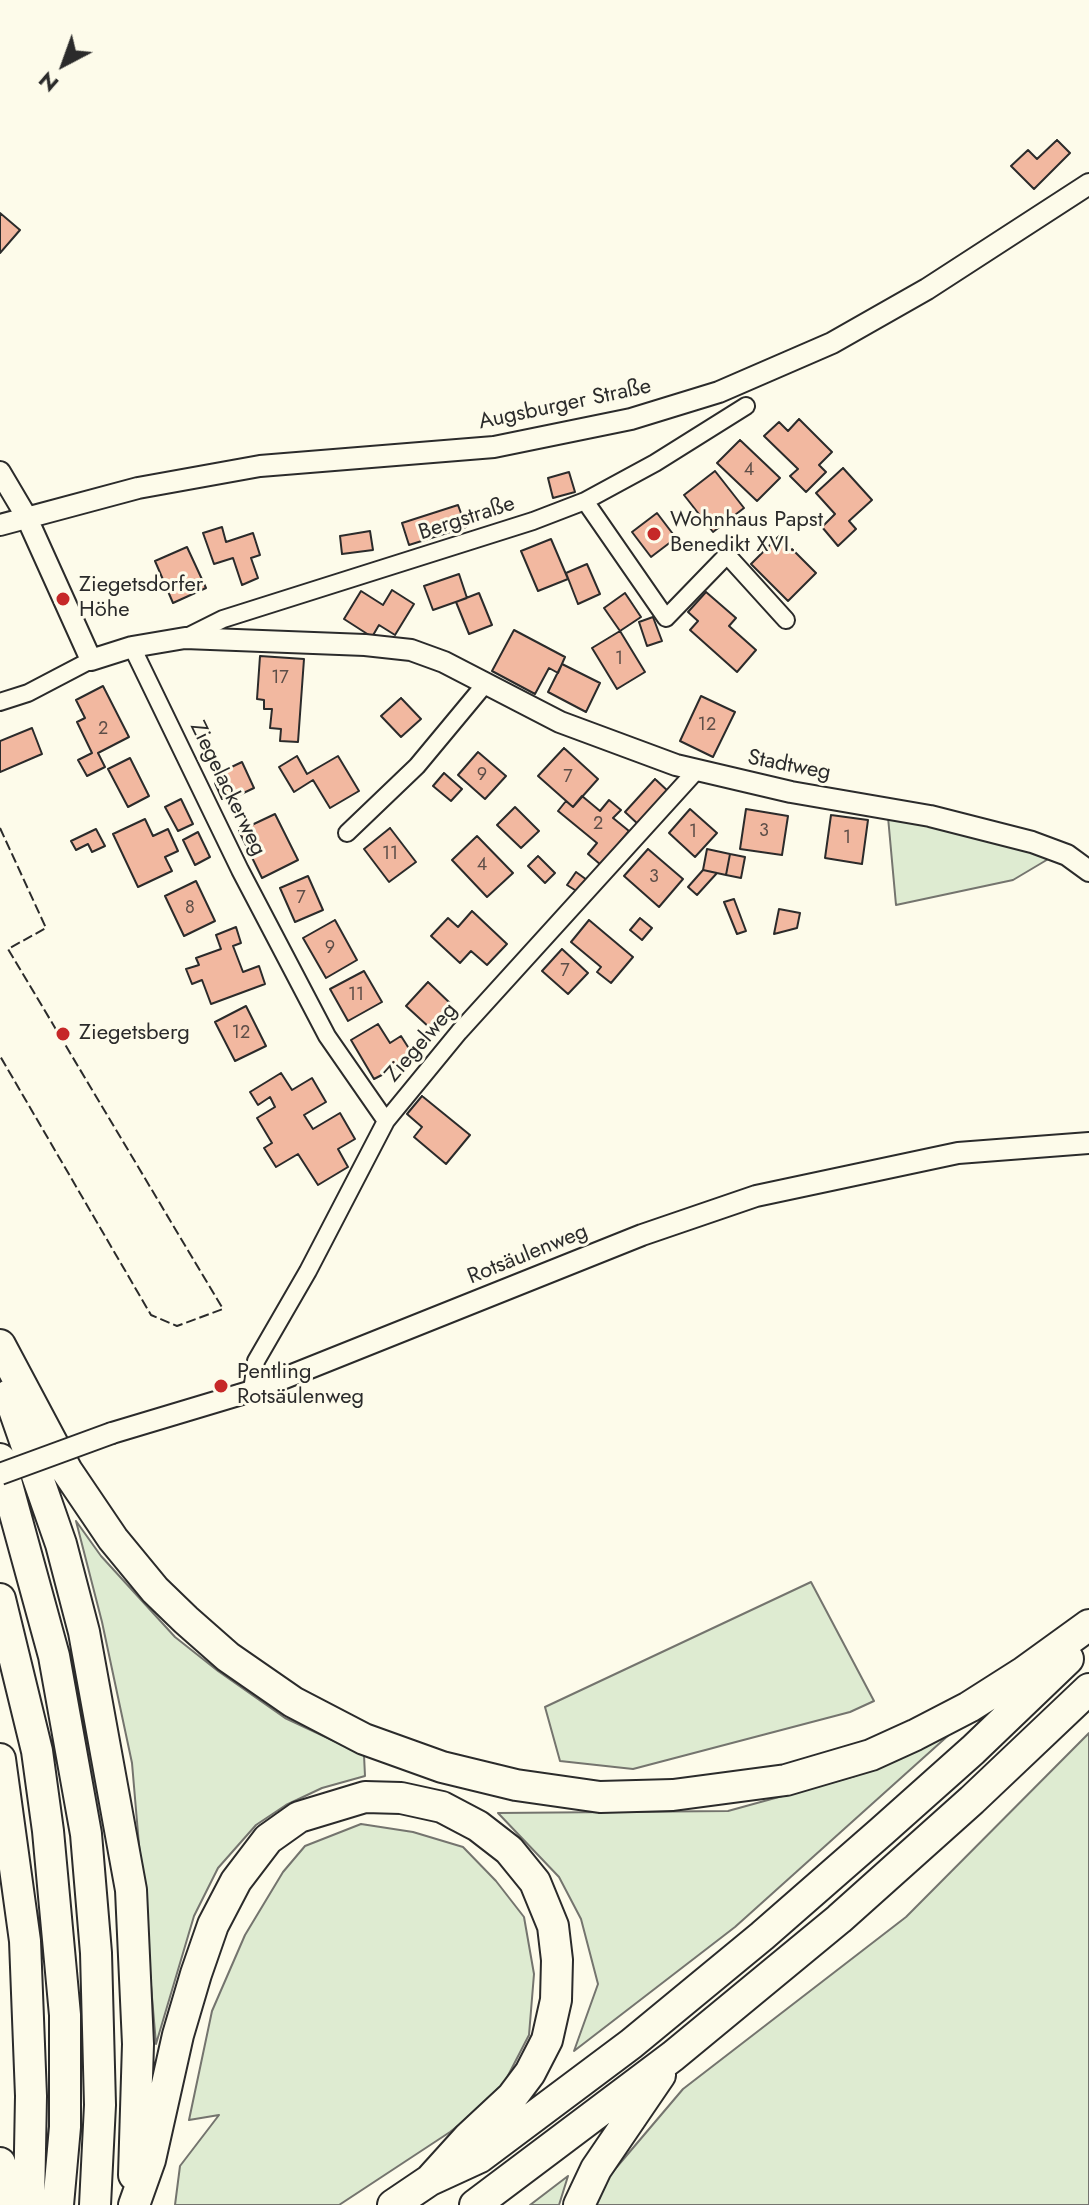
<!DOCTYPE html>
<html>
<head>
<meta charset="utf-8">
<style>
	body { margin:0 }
	#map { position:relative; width:1089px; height:2205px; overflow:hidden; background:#fdfbea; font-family:Jost,sans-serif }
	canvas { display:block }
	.north { position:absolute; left:24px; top:24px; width:80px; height:80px; -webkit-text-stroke:6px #fdfbea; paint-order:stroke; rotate:221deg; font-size:22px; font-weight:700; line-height:32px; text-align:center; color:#2b2b2b }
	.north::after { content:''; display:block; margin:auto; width:28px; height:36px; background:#2b2b2b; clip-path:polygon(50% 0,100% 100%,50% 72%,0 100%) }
</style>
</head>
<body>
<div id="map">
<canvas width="1089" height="2205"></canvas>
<div class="north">N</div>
</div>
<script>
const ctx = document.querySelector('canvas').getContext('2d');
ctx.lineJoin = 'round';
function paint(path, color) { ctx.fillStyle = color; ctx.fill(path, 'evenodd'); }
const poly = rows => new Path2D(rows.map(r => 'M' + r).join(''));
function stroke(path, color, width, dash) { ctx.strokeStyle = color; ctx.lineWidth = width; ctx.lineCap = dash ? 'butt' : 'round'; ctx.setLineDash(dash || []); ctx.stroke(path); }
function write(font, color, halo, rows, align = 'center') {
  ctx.font = font + ' Jost,sans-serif'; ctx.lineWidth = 6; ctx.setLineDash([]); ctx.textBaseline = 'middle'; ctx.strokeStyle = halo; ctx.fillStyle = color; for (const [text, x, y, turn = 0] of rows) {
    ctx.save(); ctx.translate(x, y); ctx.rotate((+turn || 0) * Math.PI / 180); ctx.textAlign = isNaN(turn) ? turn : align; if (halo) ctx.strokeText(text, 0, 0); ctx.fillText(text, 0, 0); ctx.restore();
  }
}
const green = poly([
	[888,817,1016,846,1050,858,1013,880,896,905,888,817],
	[76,1521,101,1556,175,1637,218,1671,285,1718,364,1755,365,1776,322,1788,286,1805,256,1825,218,1868,194,1916,156,2044,132,1763,102,1622,76,1521],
	[811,1582,874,1701,850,1712,633,1769,560,1761,545,1707,811,1582],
	[951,1733,735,1927,574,2051,598,1984,581,1919,559,1877,498,1813,728,1811,855,1776,951,1733],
	[1089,1733,1089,2205,594,2205,599,2188,683,2089,906,1917,1089,1733],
	[361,1824,413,1832,463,1847,496,1881,524,1917,534,1974,529,2035,499,2093,450,2132,339,2205,175,2205,180,2166,219,2115,189,2120,212,2011,245,1935,283,1872,305,1846,361,1824],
	[568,2176,559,2205,530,2205,568,2176]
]);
const building = poly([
	[1057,140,1070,153,1034,189,1011,166,1028,150,1037,159,1057,140],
	[0,213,20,230,0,253,0,213],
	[799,419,832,452,819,465,826,472,806,492,790,476,798,469,764,436,779,422,788,431,799,419],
	[740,440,780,478,757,501,717,463,740,440],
	[843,468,872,500,849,521,856,529,838,546,822,527,835,514,816,493,843,468],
	[715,471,744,508,713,532,684,495,715,471],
	[569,472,575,492,553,498,548,478,569,472],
	[458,505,466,527,409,545,402,523,458,505],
	[657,513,676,538,651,557,632,532,657,513],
	[222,527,226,542,253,533,260,555,251,558,258,578,242,585,233,558,214,564,203,533,222,527],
	[370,531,373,550,342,554,340,536,370,531],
	[779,536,816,573,788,601,751,564,779,536],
	[551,539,568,579,538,591,521,551,551,539],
	[187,547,206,588,173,603,155,561,187,547],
	[587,564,600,594,578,604,566,573,587,564],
	[459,574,467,598,433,610,424,586,459,574],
	[392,590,414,604,395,635,379,625,372,637,344,619,361,591,383,605,392,590],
	[706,592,736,618,729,626,756,650,737,672,690,630,698,621,688,612,706,592],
	[479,593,492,625,469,634,456,602,479,593],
	[625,593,641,617,620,631,604,608,625,593],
	[653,617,662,641,647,646,639,622,653,617],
	[514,630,565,657,558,673,549,668,535,694,492,671,514,630],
	[620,631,645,672,617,689,592,648,620,631],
	[260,656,304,659,298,742,280,741,281,729,270,728,272,709,264,709,264,700,257,699,260,656],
	[562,664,600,683,586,712,548,692,562,664],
	[103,686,129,737,98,753,105,767,87,776,78,760,92,753,77,722,85,718,76,700,103,686],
	[701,696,735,712,713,757,680,741,701,696],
	[401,698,421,719,401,737,381,716,401,698],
	[32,728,42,754,0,772,0,741,32,728],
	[564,748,598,779,573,807,538,776,564,748],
	[478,752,506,776,485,799,458,775,478,752],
	[297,756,307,774,338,756,359,791,330,808,313,780,294,792,279,767,297,756],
	[130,758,149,796,128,807,108,769,130,758],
	[242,762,254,788,235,797,233,794,222,799,215,783,226,778,223,771,242,762],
	[444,773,462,789,451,801,433,786,444,773],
	[655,779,669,792,639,825,625,812,655,779],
	[582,796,600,811,609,800,621,810,613,818,629,831,601,865,588,854,597,843,558,811,566,801,573,807,582,796],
	[181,799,193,824,178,831,165,807,181,799],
	[515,807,539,831,521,848,497,825,515,807],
	[690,809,717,833,695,857,669,833,690,809],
	[746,809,788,816,782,855,740,849,746,809],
	[275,814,298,860,262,878,239,831,275,814],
	[831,815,868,820,862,864,825,858,831,815],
	[145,819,153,836,168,829,178,851,165,857,172,871,138,887,113,834,145,819],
	[390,828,416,862,389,882,364,849,390,828],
	[96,829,105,846,92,852,88,844,76,850,71,841,96,829],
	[198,832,210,857,195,865,183,840,198,832],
	[477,836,513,873,487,897,452,860,477,836],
	[648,849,683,879,659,907,624,876,648,849],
	[707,849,730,854,726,875,703,870,707,849],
	[730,854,745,857,741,878,726,875,730,854],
	[538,856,555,873,545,883,528,866,538,856],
	[703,870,717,873,697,895,688,887,703,870],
	[576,872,587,880,578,892,567,885,576,872],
	[308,876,323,910,295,922,280,888,308,876],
	[196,881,215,921,184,936,165,896,196,881],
	[734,899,746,931,737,934,724,902,734,899],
	[779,909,800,913,797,928,774,934,779,909],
	[472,911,507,944,487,965,471,951,460,963,431,936,448,918,458,927,472,911],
	[640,918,652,928,642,940,630,930,640,918],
	[335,920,357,960,326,978,303,938,335,920],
	[589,920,633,957,611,983,597,972,601,967,571,942,589,920],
	[236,927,241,943,233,946,243,972,259,966,265,984,211,1004,202,980,192,984,186,969,199,965,196,958,221,949,216,935,236,927],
	[562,949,588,973,568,994,542,971,562,949],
	[364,971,382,1002,348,1021,330,989,364,971],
	[428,982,452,1005,430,1028,406,1006,428,982],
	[246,1006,266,1046,235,1061,215,1022,246,1006],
	[378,1024,390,1043,401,1036,415,1058,374,1079,351,1040,378,1024],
	[281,1073,292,1090,312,1078,326,1102,304,1115,313,1129,340,1113,355,1139,338,1149,348,1167,318,1185,298,1154,276,1167,264,1148,272,1143,257,1118,275,1107,270,1097,258,1105,250,1092,281,1073],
	[422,1096,470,1135,446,1164,414,1137,422,1127,407,1114,422,1096]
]);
const minor = poly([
	[585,501,666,618,727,555,786,620],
	[185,638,223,619,533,521,585,501,655,463,746,406],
	[132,647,240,870,327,1036,386,1121],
	[0,702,28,693,91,660],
	[347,833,417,766,486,683],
	[252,1391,256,1361,308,1271,386,1121,459,1032,696,771]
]);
const tertiary = poly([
	[0,472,26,516,91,660,132,647,185,638,365,645,411,650,444,662,560,722,676,765,791,792,930,816,1032,842,1067,855,1089,871],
	[0,525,138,488,260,466,494,447,631,419,719,392,832,343,927,289,1089,184],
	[112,1433,252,1391,642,1235,756,1196,958,1153,1089,1143]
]);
const motorway = poly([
	[0,1345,67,1471,113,1539,155,1590,186,1620,228,1657,293,1702,364,1739,442,1767,516,1785,600,1797,673,1795,786,1780,871,1755,915,1735,969,1707,1024,1672,1089,1625],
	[9,1395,61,1544,84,1632,131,1890,138,2044,134,2175],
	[0,1459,54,1656,86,1834,96,1953,100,2105,95,2205],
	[0,1599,37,1751,48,1831,65,2015,65,2127,58,2205],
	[0,1759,25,1941,31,2096,29,2205],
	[0,2163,9,2205],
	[134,2205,150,2160,178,2035,196,1974,213,1925,236,1881,268,1839,299,1817,365,1797,401,1798,442,1807,478,1826,509,1850,535,1882,553,1926,557,1960,556,2000,547,2040,530,2073,512,2097,468,2138,430,2180],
	[393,2205,430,2180,480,2157,631,2044,762,1936,881,1832,973,1750,1068,1659],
	[475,2205,673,2056,839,1919,972,1800,1089,1689],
	[579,2205,596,2169,660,2075]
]);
const tertiaryBridge = poly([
	[0,1474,112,1433]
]);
const fence = poly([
	[0,828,46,928,8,949,223,1309,177,1326,151,1315,0,1056]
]);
const markers = [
	[654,534,8,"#c62828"],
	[63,599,8,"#c62828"],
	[63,1034,8,"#c62828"],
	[221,1386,8,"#c62828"]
];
const numberNames = [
	["4",749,471],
	["1",619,660],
	["17",280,679],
	["12",707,726],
	["2",103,730],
	["9",482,776],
	["7",568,778],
	["2",598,825],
	["3",764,832],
	["1",693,833],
	["1",847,839],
	["11",390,855],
	["4",482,866],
	["3",654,878],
	["7",301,899],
	["8",190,909],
	["9",330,949],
	["7",565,972],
	["11",356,996],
	["12",241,1034]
];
const streetNames = [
	["Augsburger Straße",565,405,-12],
	["Bergstraße",467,519,-18],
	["Stadtweg",789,766,11],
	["Ziegelackerweg",227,789,64],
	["Ziegelweg",422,1043,-49],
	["Rotsäulenweg",528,1255,-22]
];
const poiNames = [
	["Wohnhaus Papst",670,521],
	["Benedikt XVI.",670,546],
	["Ziegetsdorfer",79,586],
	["Höhe",79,611],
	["Ziegetsberg",79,1034],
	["Pentling",237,1373],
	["Rotsäulenweg",237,1398]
];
paint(green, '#deebd1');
stroke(green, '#74746e', 2);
paint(building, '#f2b8a0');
stroke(building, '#2b2b2b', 2);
stroke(minor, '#2b2b2b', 20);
stroke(tertiary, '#2b2b2b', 24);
stroke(motorway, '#2b2b2b', 34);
stroke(minor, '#fdfbea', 16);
stroke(tertiary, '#fdfbea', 20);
stroke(motorway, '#fdfbea', 30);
stroke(tertiaryBridge, '#2b2b2b', 24, []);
stroke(tertiaryBridge, '#fdfbea', 20);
stroke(fence, '#2b2b2b', 2, [10, 4]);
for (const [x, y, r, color] of markers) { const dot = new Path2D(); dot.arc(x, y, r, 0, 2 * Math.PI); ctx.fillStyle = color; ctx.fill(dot); stroke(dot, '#fdfbea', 3); }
write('18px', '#5d4e48', null, numberNames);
write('22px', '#2b2b2b', '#fdfbea', streetNames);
write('22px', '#2b2b2b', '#fdfbea', poiNames, 'left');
</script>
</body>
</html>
